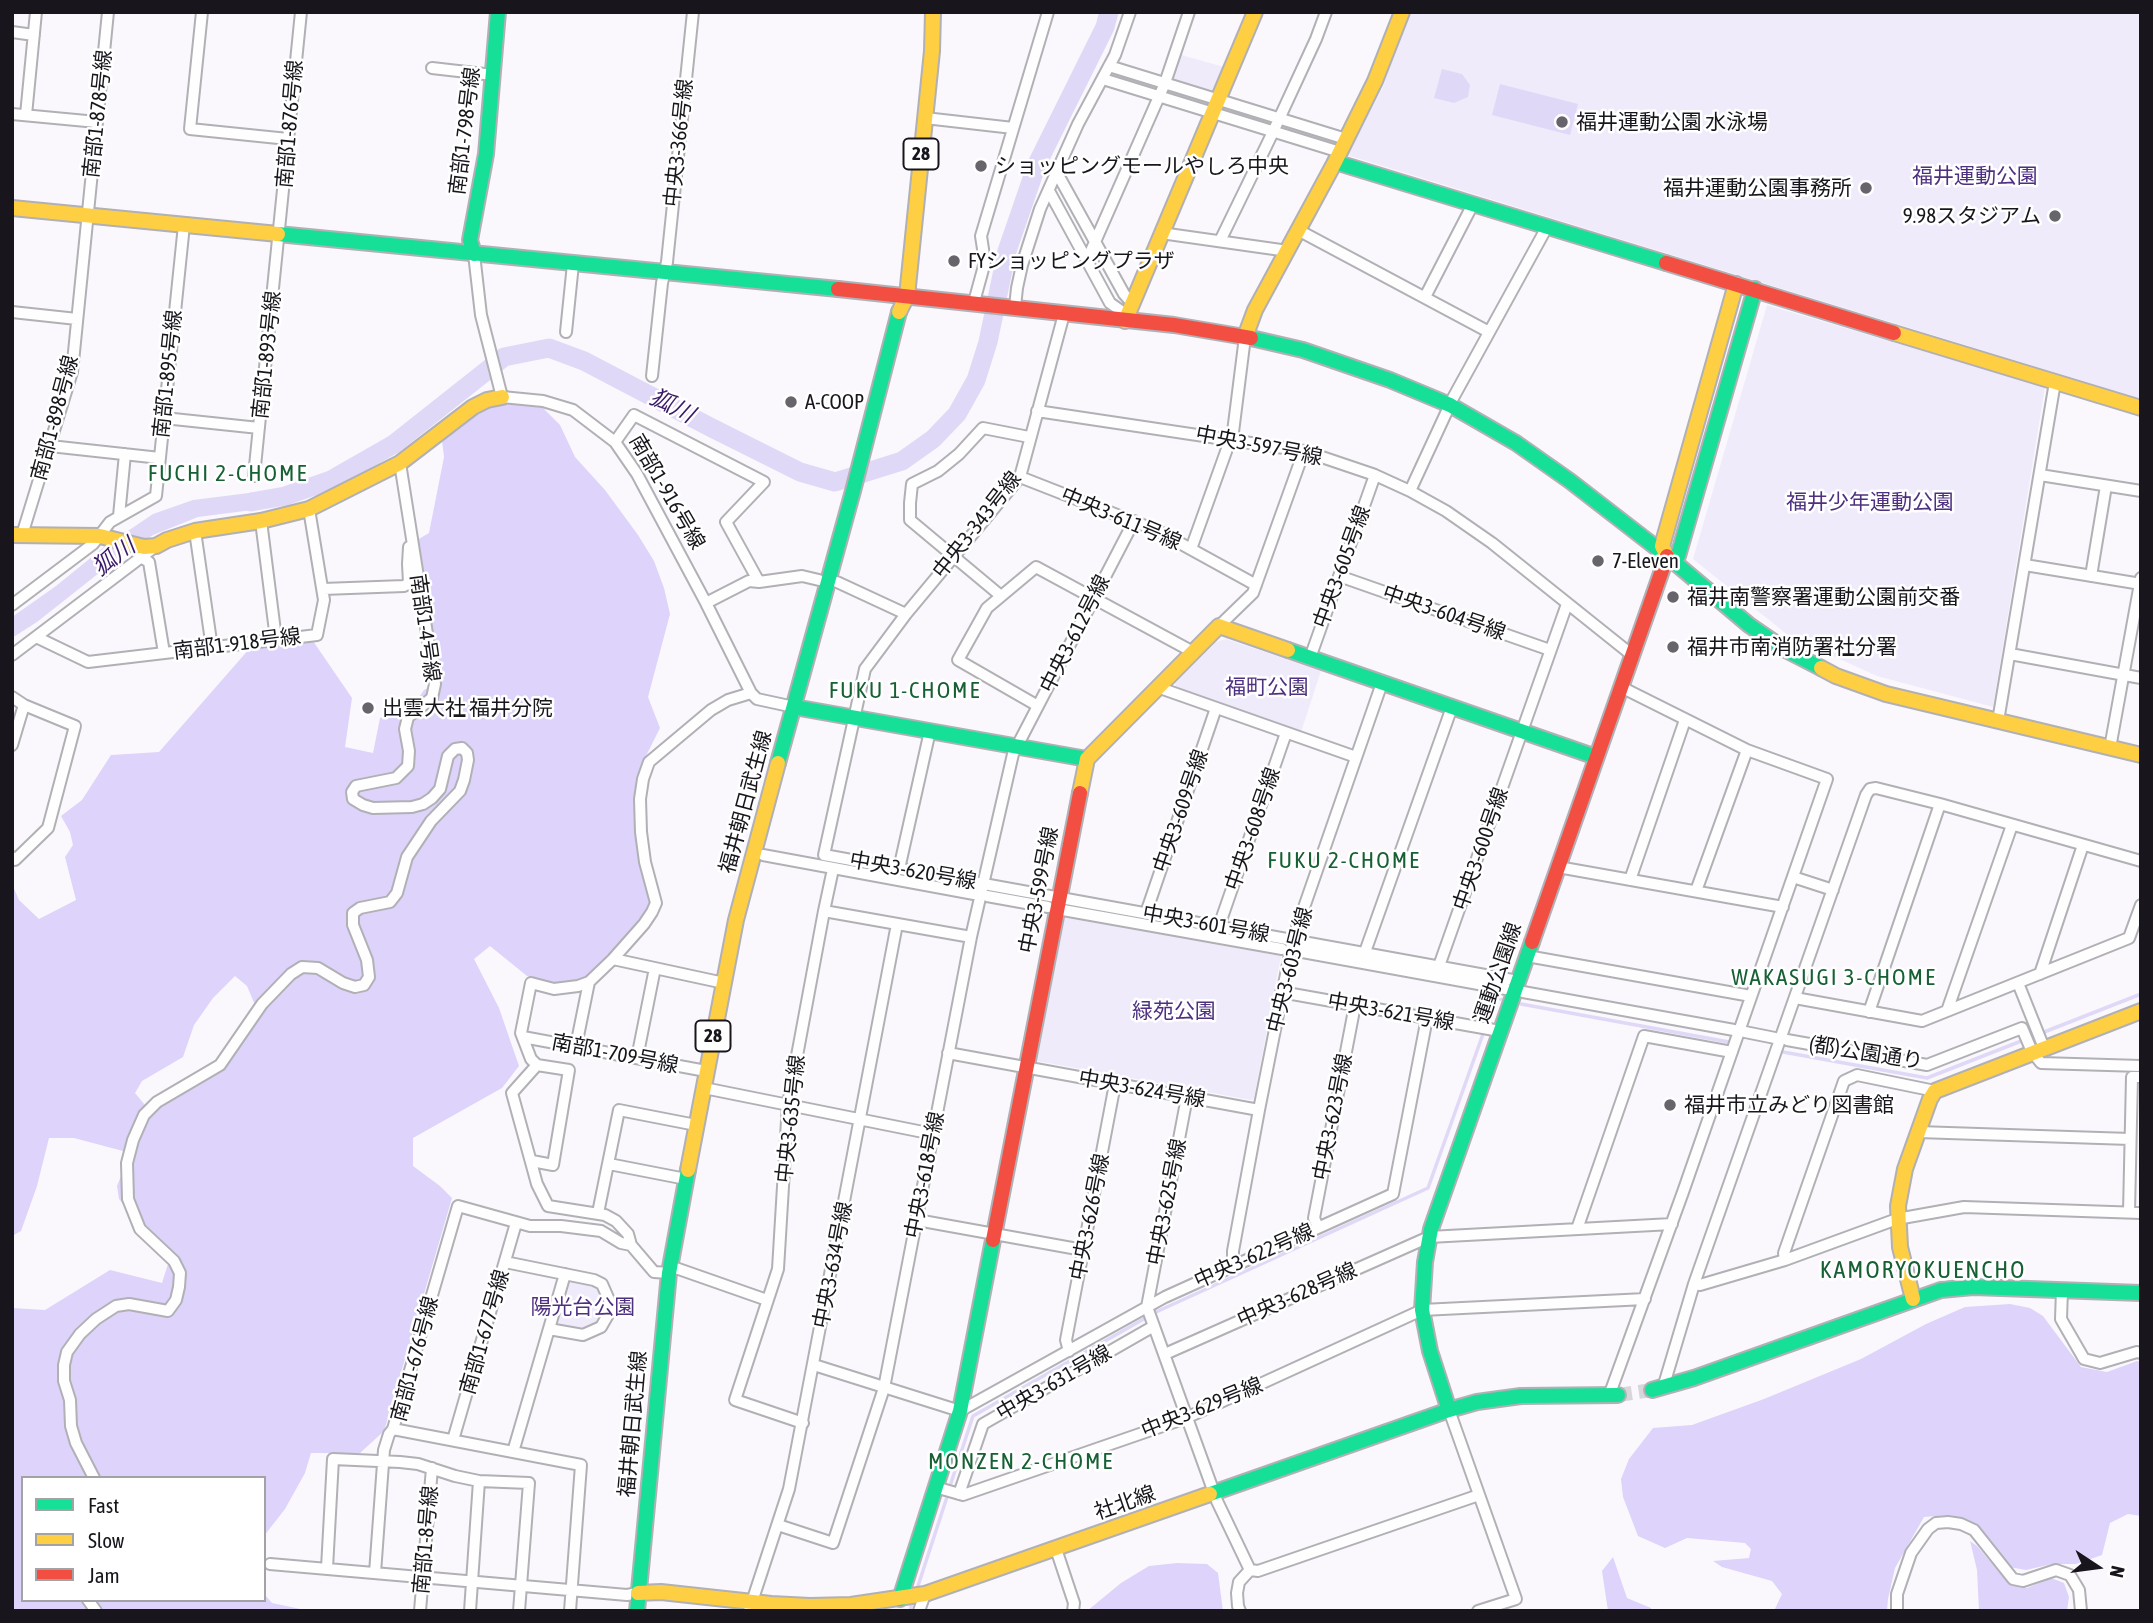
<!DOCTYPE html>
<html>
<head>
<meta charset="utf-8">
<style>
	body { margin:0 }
	#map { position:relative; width:2153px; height:1623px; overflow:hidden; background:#faf8fd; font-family:"Asap Condensed",sans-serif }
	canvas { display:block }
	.frame { position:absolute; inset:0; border:14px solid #18161c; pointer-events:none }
	.legend { position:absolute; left:21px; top:1476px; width:245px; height:126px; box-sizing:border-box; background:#fff; border:2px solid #a3a2a4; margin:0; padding:9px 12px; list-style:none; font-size:21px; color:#18161c }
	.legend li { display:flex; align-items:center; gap:14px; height:35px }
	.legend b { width:35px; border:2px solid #a3a2a4 }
	.north { position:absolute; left:2062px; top:1532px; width:70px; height:70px; -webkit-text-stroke:5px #fff; paint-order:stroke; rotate:103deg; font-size:19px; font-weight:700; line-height:28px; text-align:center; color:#18161c }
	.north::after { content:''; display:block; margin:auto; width:24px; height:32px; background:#18161c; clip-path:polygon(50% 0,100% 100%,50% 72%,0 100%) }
</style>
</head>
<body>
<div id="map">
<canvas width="2153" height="1623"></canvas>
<div class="frame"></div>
<ul class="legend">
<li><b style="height:9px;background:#16e098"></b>Fast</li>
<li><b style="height:9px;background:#ffcf43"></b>Slow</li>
<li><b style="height:9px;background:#f24e42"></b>Jam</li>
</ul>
<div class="north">N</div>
</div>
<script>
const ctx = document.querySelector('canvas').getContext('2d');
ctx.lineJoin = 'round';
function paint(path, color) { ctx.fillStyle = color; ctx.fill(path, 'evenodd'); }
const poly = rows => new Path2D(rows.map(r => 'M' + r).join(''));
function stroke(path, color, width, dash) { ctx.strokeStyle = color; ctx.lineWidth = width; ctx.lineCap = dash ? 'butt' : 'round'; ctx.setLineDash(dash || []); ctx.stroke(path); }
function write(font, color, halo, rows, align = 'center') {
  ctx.font = font + ' "Asap Condensed","Noto Sans JP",sans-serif'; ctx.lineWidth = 5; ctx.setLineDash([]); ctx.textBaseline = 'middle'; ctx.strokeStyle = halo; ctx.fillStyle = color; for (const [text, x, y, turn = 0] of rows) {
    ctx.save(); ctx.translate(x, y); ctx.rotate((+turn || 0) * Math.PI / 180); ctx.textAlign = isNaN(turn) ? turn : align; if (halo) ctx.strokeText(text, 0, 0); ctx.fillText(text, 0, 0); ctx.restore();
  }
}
const green = poly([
	[1409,12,2141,12,2141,399,1347,155,1383,87],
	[1178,54,1224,67,1215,89,1209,92,1174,82,1171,75],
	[1767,305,2045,387,1993,707,1877,676,1789,636,1693,559],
	[1226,639,1321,671,1301,732,1176,689,1175,683,1216,642],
	[1065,916,1281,956,1254,1098,1251,1100,1037,1061],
	[572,1279,593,1284,599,1288,602,1293,605,1306,604,1312,597,1324,582,1331,559,1326,556,1322,568,1281]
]);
const forest = poly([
	[510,403,541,406,560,425,575,457,605,490,638,535,654,561,664,588,670,614,648,697,660,728,643,762,636,802,636,832,641,869,649,890,651,901,648,911,611,954,589,975,577,982,556,984,527,976,490,946,474,959,499,1008,519,1066,502,1088,413,1138,413,1166,440,1186,452,1198,384,1431,360,1453,311,1453,305,1473,285,1509,264,1536,264,1478,23,1478,23,1600,264,1600,264,1594,272,1603,310,1611,12,1611,12,1308,45,1310,110,1270,162,1283,168,1264,134,1231,125,1206,119,1199,117,1186,121,1176,123,1151,74,1138,49,1138,37,1186,21,1231,12,1236,12,884,19,900,39,919,76,900,65,857,73,845,70,832,61,816,82,800,111,755,159,752,250,648,313,641,352,698,345,747,373,753,380,718,396,713,415,703,424,690,441,681,417,540,429,533,444,457,442,440,470,416,498,404],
	[235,976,247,986,255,1005,226,1050,218,1060,145,1105,135,1093,142,1081,183,1057,194,1025,213,998],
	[2010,1304,2030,1308,2043,1316,2081,1367,2107,1372,2137,1361,2141,1362,2141,1516,2128,1514,2110,1523,2102,1555,2076,1564,2052,1564,2026,1570,2009,1567,1986,1535,1972,1522,1950,1515,1924,1517,1895,1568,1888,1599,1887,1611,1774,1611,1782,1594,1772,1581,1722,1567,1713,1561,1749,1558,1751,1549,1745,1543,1687,1538,1665,1548,1638,1536,1623,1497,1621,1479,1629,1459,1653,1428,1692,1425,1764,1399,1861,1359,1926,1324,1965,1307],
	[1970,1541,1977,1546,2010,1585,2027,1588,2051,1578,2064,1583,2069,1597,2067,1611,1979,1611,1977,1570],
	[1613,1557,1627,1598,1651,1608,1652,1611,1608,1611,1602,1571],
	[1177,1563,1207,1564,1218,1573,1223,1611,1087,1611,1121,1583,1149,1566]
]);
const water = poly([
	[1442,69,1462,74,1470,85,1468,97,1454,103,1434,98],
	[1500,84,1578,104,1570,135,1492,115],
	[273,490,276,507,198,517,153,535,118,558,37,622,12,638,12,617,56,586,104,547,153,514,193,500]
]);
const stream = poly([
	[1521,1004,1729,1042],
	[1486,1023,1495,998,1501,999],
	[1783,1052,1927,1078,2141,994],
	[951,1483,973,1416,1156,1312,1428,1188,1483,1034],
	[916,1592,947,1497],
	[910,1611,913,1599]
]);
const river = poly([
	[251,502,285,496,331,480,394,444,504,357,549,348,584,361,710,427,800,472,835,482,902,461,933,439,957,414,976,380,988,342,1007,251,1037,164,1105,27,1109,12]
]);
const secondaryTunnel = poly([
	[1618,1395,1652,1390]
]);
const street = poly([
	[202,12,190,129,288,139],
	[12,32,34,35],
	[1109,66,1346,139],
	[432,68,493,75],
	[1103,79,1340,152],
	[12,114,97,122],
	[26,115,36,12],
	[925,118,1013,128],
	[1057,173,1124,294,1132,303],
	[1049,191,1110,303,1127,315],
	[1298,230,1489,332],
	[1161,233,1288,251],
	[1220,241,1273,132,1316,39,1326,12],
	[474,254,481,315,502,397,543,401,573,410,615,442,637,474,706,603,751,693,757,699,794,707],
	[1087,260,1165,83,1189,12],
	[1425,297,1473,204],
	[974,302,985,262,981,236,1048,12],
	[1015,307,1017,288,1022,265,1040,209,1078,124,1115,55,1130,12],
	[12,312,77,319],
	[1064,314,1020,477,906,614,865,669,824,855,1518,981],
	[566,332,573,264],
	[652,376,662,283,667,262,693,12],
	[1037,411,1304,451,1375,475,1410,491,1446,511,1492,543,1632,655],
	[164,418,259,428],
	[615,442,634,415,764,482,726,522,759,582,749,581,706,603],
	[50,446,160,458],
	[2040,475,2141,491],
	[254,476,301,12],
	[1020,477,1158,531,1256,585],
	[1410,491,1453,398,1547,227],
	[119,516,125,454],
	[261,521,276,639],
	[195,531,212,648],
	[22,535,72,372,108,12],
	[1191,549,1228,446,1232,440,1245,337],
	[142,558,149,562,164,653],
	[2025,565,2141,584],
	[1339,576,1550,650],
	[2091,576,2106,486],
	[759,582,802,576,819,580],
	[837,582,906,614],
	[323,589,404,586,409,583,408,564,409,547],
	[1001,596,910,520,910,503,912,484,938,471,959,454,983,428,1029,437],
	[12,605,93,544,110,522,156,496,184,225],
	[1219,626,1253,593,1304,451],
	[36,637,88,662,317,635,324,600,309,509],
	[2010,654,2141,678],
	[12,655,156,546],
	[1310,658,1375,475],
	[1157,687,1356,757],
	[12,697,24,705,75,726,48,828,15,860,12,857],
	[1038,706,958,660,987,608,1036,567,1193,652],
	[1998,721,2055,382],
	[12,745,24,705],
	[2110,748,2141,578],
	[763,855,974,894],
	[1558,867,1783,907],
	[899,869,930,731],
	[1793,877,1833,890],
	[1630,880,1685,720],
	[1696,891,1747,750],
	[987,896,1048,907],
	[1063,910,1282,949],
	[824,911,833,869],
	[1146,913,1216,708],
	[1219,926,1286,733],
	[1297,951,1506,989],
	[1365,952,1452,707],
	[1527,956,1751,996],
	[613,959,724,983],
	[1439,966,1567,604],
	[2040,974,2083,845],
	[2018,983,2044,1048],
	[1281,992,1500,1031],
	[1523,992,1734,1030],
	[1795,998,1922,1021,2129,938,2141,905],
	[1947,1011,2012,825],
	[1869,1012,1940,804],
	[1745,1032,1775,1038],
	[523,1037,706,1071],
	[1787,1040,1927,1065,2022,1028,2030,1047],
	[576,1046,589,982],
	[948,1053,1259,1110],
	[637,1058,655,968],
	[2037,1058,2041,1063,2141,1066],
	[537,1065,531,1059,521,1033,531,983,554,989,578,986,589,982,613,959,644,924,652,912,656,903,645,862,641,832,640,799,643,779,649,762,711,710,728,700,751,693],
	[537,1065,512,1093,537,1184,548,1206,605,1215,616,1221,628,1234,631,1245],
	[704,1088,933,1134],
	[1187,1097,1147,1307,1217,1501,1250,1570,1258,1571,1479,1495],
	[1918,1132,2130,1139],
	[532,1161,553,1165,569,1070,537,1065],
	[609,1164,686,1179],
	[2129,1212,2132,1077,2141,1077],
	[598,1213,619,1110,696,1125],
	[917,1220,1083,1250],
	[1318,1227,1314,1218,1355,1005],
	[1577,1229,1644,1036,1732,1052],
	[1785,1260,1784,1253,1844,1081,1857,1075,1935,1091],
	[505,1262,594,1280,602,1284,609,1300,610,1306,609,1313,601,1327,583,1335,549,1329],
	[1233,1265,1233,1251,1259,1110,1293,939,1382,683],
	[670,1266,767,1300],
	[1694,1284,1700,1285,1785,1260,1897,1219,1964,1207,2141,1213],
	[2062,1290,2061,1319,2084,1359,2100,1363,2137,1352,2141,1353],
	[610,1306,625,1308],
	[1069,1351,1066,1340,1115,1084],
	[1165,1354,1429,1237,1672,1224],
	[814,1365,960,1411,1165,1297,1393,1194,1427,1018],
	[1663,1388,1694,1284,1866,795,1870,789,1876,788,1940,804,2141,861],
	[1609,1396,1683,1192,1827,779,1747,750,1621,687],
	[1449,1410,1516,1599,1478,1611],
	[803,1423,735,1400,778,1269,788,1104,824,911,971,937],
	[453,1440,516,1223],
	[513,1452,565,1274],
	[94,1478,76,1443,71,1426,70,1400,64,1381,64,1365,67,1352,80,1334,96,1319,116,1306,129,1304,168,1311,176,1300,179,1287,180,1273,174,1261,140,1229,128,1199,127,1163,133,1140,144,1115,157,1102,220,1065,262,1004,291,974,302,967,318,968,343,983,355,987,364,985,369,977,367,960,353,925,353,913,360,908,390,902,397,893,407,857,431,821,460,791,464,780,468,760,467,753,462,748,455,749,448,756,440,789,432,798,423,804,412,807,373,808,363,805,353,799,352,792,356,786,396,778,408,766,409,751,405,729,408,717,432,698,435,684,400,463],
	[935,1487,963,1495,1186,1418,1422,1310,1645,1299],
	[959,1494,983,1424,1154,1326],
	[778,1525,833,1543,884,1388,971,937,1013,754,1134,521],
	[1056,1549,1074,1603,1073,1611],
	[270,1564,627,1595,638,1593],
	[327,1568,333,1459,400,1462,418,1464,455,1476,479,1481,529,1483,519,1611],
	[375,1573,384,1450,389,1434,393,1429],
	[88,1600,96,1611],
	[420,1611,432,1468],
	[470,1611,479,1481],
	[570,1611,581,1465,393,1429,458,1206,530,1226,561,1226,601,1231,621,1243,631,1245,654,1272,669,1273],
	[749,1611,789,1489,897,924],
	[919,1611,925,1594],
	[1240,1611,1238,1606,1237,1593,1239,1582,1250,1570],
	[1897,1611,1897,1594,1911,1553,1928,1529,1936,1523,1948,1522,1961,1524,1974,1530,2013,1579,2023,1581,2056,1570,2070,1575,2079,1590,2081,1611]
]);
const fast = poly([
	[1335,162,1666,263],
	[278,234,838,289],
	[474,254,470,240,486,154,498,12],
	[1251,338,1303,350,1390,380,1450,405,1516,443,1570,481,1667,556,1749,625,1784,649,1821,668],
	[1667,556,1678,556,1755,289],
	[1288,650,1596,757],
	[794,707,1087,759],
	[778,763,853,491,899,312],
	[1652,1390,1694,1378,1941,1290,1973,1287,2141,1293],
	[1449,1410,1430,1351,1422,1310,1425,1262,1431,1229,1532,942],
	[1210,1494,1449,1410,1477,1402,1521,1396,1618,1395],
	[900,1599,960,1411,993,1240],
	[637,1611,669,1273,688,1170]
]);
const slow = poly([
	[12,208,278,234],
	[899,312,907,296,932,51,933,12],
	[1125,321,1255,12],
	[1894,333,2141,408],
	[1245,337,1255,310,1335,162,1375,81,1402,12],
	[12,535,100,536,144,547,156,546,167,540,195,531,261,521,309,509,400,463,473,407,487,400,502,397],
	[1667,556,1662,546,1736,284],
	[1821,668,1836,676,1886,694,2141,755],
	[1080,793,1087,759,1219,626,1288,650],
	[688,1170,736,920,778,763],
	[1913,1299,1900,1247,1898,1206,1905,1169,1930,1099,1935,1091,2141,1011],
	[638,1593,661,1592,771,1604,810,1606,851,1605,925,1594,1210,1494]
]);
const jam = poly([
	[1666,263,1894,333],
	[838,289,1174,325,1251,338],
	[1532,942,1667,556],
	[993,1240,1080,793]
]);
const markers = [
	[1562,122,7,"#67656b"],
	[981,166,7,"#67656b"],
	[1866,188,7,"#67656b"],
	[2055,216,7,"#67656b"],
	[954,261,7,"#67656b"],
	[791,402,7,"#67656b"],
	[1598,561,7,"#67656b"],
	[1673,597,7,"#67656b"],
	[1673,647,7,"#67656b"],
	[368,708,7,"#67656b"],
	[1670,1105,7,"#67656b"]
];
const shields = [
	[921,154,35],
	[713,1036,35]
];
const shieldNames = [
	["28",921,154],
	["28",713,1036]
];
const streetNames = [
	["南部1-878号線",98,114,-84],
	["南部1-876号線",290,124,-85],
	["南部1-798号線",465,131,-83],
	["中央3-366号線",679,143,-84],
	["南部1-893号線",267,355,-84],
	["南部1-895号線",168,374,-84],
	["南部1-898号線",55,418,-75],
	["中央3-597号線",1259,446,11],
	["南部1-916号線",667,492,60],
	["中央3-611号線",1121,519,23],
	["中央3-343号線",977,525,-52],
	["中央3-605号線",1342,567,-70],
	["中央3-604号線",1444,613,19],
	["南部1-4号線",425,628,82],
	["中央3-612号線",1075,634,-63],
	["南部1-918号線",237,644,-7],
	["福井朝日武生線",746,802,-75],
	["中央3-609号線",1181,811,-71],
	["中央3-608号線",1253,829,-71],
	["中央3-600号線",1481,849,-71],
	["中央3-620号線",913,871,10],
	["中央3-599号線",1039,890,-79],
	["中央3-601号線",1206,924,10],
	["中央3-603号線",1290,970,-76],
	["運動公園線",1498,973,-71],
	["中央3-621号線",1391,1012,10],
	["(都)公園通り",1866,1053,9],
	["南部1-709号線",615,1054,11],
	["中央3-624号線",1142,1089,10],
	["中央3-623号線",1333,1117,-79],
	["中央3-635号線",791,1119,-84],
	["中央3-618号線",925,1175,-79],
	["中央3-625号線",1167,1202,-79],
	["中央3-626号線",1090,1217,-79],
	["中央3-622号線",1254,1256,-24],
	["中央3-634号線",833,1265,-79],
	["中央3-628号線",1297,1295,-24],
	["南部1-677号線",485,1332,-74],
	["南部1-676号線",415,1359,-75],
	["中央3-631号線",1054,1383,-30],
	["中央3-629号線",1202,1408,-22],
	["福井朝日武生線",633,1424,-85],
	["社北線",1125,1503,-19],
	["南部1-8号線",426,1540,-85]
];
const poiNames = [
	["福井運動公園 水泳場",1576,122],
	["ショッピングモールやしろ中央",995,166],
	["福井運動公園事務所",1852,188,"right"],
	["9.98スタジアム",2041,216,"right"],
	["FYショッピングプラザ",968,261],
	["A-COOP",805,402],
	["7-Eleven",1612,561],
	["福井南警察署運動公園前交番",1687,597],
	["福井市南消防署社分署",1687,647],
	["出雲大社 福井分院",382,708],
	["福井市立みどり図書館",1684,1105]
];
const parkNames = [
	["福井運動公園",1975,176],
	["福井少年運動公園",1870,502],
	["福町公園",1267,687],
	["緑苑公園",1174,1011],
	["陽光台公園",583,1307]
];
const waterNames = [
	["狐川",672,406,27],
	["狐川",114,557,-36]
];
const neighbourhoodNames = [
	["FUCHI 2-CHOME",228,474],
	["FUKU 1-CHOME",905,691],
	["FUKU 2-CHOME",1344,861],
	["WAKASUGI 3-CHOME",1834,978],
	["MONZEN 2-CHOME",1021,1462]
];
const quarterNames = [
	["KAMORYOKUENCHO",1923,1270]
];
paint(green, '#f0ebfb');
paint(forest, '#ded3fb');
paint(water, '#e0d8f7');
stroke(stream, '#e0d8f7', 3.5);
stroke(river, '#e0d8f7', 19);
stroke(secondaryTunnel, '#d8d6db', 14, [14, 7]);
stroke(street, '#b1b0b5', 14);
stroke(fast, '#b1b0b5', 18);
stroke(slow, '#b1b0b5', 18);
stroke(jam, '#b1b0b5', 18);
stroke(street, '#fefeff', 10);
stroke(fast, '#16e098', 14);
stroke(slow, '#ffcf43', 14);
stroke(jam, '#f24e42', 14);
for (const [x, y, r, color] of markers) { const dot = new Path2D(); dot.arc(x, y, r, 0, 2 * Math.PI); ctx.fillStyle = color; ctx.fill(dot); stroke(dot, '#fff', 2.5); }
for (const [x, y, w] of shields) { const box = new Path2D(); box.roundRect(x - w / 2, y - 15.5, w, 31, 5); ctx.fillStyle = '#fff'; ctx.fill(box); stroke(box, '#18161c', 2); }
write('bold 19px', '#18161c', null, shieldNames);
write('21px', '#18161c', '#fff', streetNames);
write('21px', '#18161c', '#fff', poiNames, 'left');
write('21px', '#4e3080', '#fff', parkNames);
write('italic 23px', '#3a1969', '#fff', waterNames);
ctx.letterSpacing = '2px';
write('23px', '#166034', '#fff', neighbourhoodNames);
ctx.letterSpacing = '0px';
ctx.letterSpacing = '2px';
write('24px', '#166034', '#fff', quarterNames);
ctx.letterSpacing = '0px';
</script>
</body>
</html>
